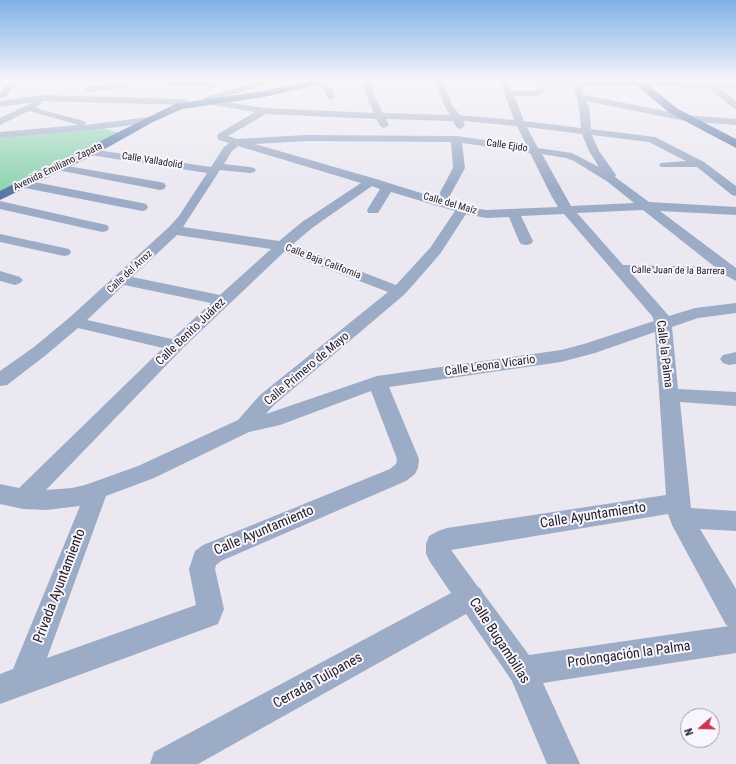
<!DOCTYPE html>
<html>
<head>
<meta charset="utf-8">
<style>
	body { margin:0 }
	#map { position:relative; width:736px; height:764px; overflow:hidden; background:#ebe8f1; font-family:"Roboto Condensed",sans-serif }
	canvas { display:block }
	.north { position:absolute; left:680px; top:708px; width:40px; height:40px; box-sizing:border-box; background:#f9f5fe; border:1px solid #a4a1a8; border-radius:50%; rotate:250deg; font-size:11px; font-weight:700; line-height:16px; text-align:center; color:#242326 }
	.north::after { content:''; display:block; margin:auto; width:14px; height:18px; background:#c73750; clip-path:polygon(50% 0,100% 100%,50% 72%,0 100%) }
</style>
</head>
<body>
<div id="map">
<canvas width="736" height="764"></canvas>
<div class="north">N</div>
</div>
<script>
const ctx = document.querySelector('canvas').getContext('2d');
ctx.lineJoin = 'round';
function paint(path, color) { ctx.fillStyle = color; ctx.fill(path, 'evenodd'); }
const poly = rows => new Path2D(rows.map(r => 'M' + r).join(''));
function write(font, color, halo, rows, align = 'center') {
  ctx.font = font + ' "Roboto Condensed",sans-serif'; ctx.lineWidth = 4; ctx.setLineDash([]); ctx.textBaseline = 'middle'; ctx.strokeStyle = halo; ctx.fillStyle = color; for (const [text, x, y, turn = 0] of rows) {
    ctx.save(); ctx.translate(x, y); ctx.rotate((+turn || 0) * Math.PI / 180); ctx.textAlign = isNaN(turn) ? turn : align; if (halo) ctx.strokeText(text, 0, 0); ctx.fillText(text, 0, 0); ctx.restore();
  }
}
const green = poly([
	[105,129,120,133,0,193,0,138]
]);
const minor = poly([
	[11,80,19,80,5,98,0,98,0,93,11,80],
	[129,80,213,83,217,85,213,87,136,83,120,88,88,92,84,89,88,86,119,84,129,80],
	[264,80,278,80,216,100,264,108,374,113,365,93,362,80,370,80,373,93,383,113,450,115,444,105,435,80,443,80,452,105,460,115,514,120,500,80,508,80,512,91,535,91,536,88,539,87,542,88,544,92,538,96,514,96,524,121,581,128,579,107,574,87,578,84,582,87,584,95,685,115,736,119,736,125,685,121,586,101,589,107,591,129,655,137,704,162,736,186,736,196,732,195,697,167,661,167,659,165,661,163,686,161,649,142,592,135,599,151,616,175,615,177,649,202,736,207,736,215,660,211,736,268,736,281,727,276,632,274,669,316,695,308,736,303,736,313,698,318,672,327,678,389,736,392,736,406,680,402,691,508,736,511,736,531,700,529,736,589,736,653,543,683,580,764,547,764,512,681,466,614,198,764,150,764,154,752,451,593,430,562,426,554,426,544,429,536,438,531,447,528,666,495,655,332,595,353,561,362,389,387,419,459,418,468,415,474,406,481,221,561,216,565,215,569,224,609,218,624,0,704,0,674,13,669,80,506,46,510,23,509,0,504,0,484,19,488,163,348,78,328,46,355,7,385,0,386,0,371,34,347,69,318,169,227,179,216,207,173,90,155,85,152,90,149,211,167,224,147,229,143,219,140,217,136,218,134,255,112,212,105,202,100,203,98,264,80],
	[266,114,376,119,381,127,384,128,389,125,386,119,453,121,457,128,460,129,465,126,463,121,517,126,527,146,456,136,306,135,237,139,228,136,266,114],
	[527,127,582,134,589,151,599,167,572,153,538,148,527,127],
	[306,141,451,142,453,168,437,198,376,179,255,144,306,141],
	[462,143,530,153,551,195,558,207,486,210,473,208,447,201,465,168,462,143],
	[238,146,361,183,302,222,279,241,183,227,220,170,250,173,254,172,256,170,254,168,250,167,224,164,232,151,238,146],
	[542,154,566,158,574,161,608,182,634,203,571,206,542,154],
	[372,186,380,189,367,210,368,213,378,213,391,192,455,211,430,248,396,285,292,245,312,228,372,186],
	[643,210,715,267,623,265,577,213,643,210],
	[466,214,486,218,509,217,519,241,521,244,526,245,531,244,533,241,521,216,564,214,652,316,654,321,584,344,561,350,377,376,266,414,274,405,405,294,440,254,466,214],
	[177,235,271,249,220,295,132,277,177,235],
	[284,252,388,292,260,395,238,420,138,466,85,485,72,488,46,490,182,349,284,252],
	[124,285,211,303,172,339,87,320,124,285],
	[371,391,397,459,396,464,390,469,203,545,195,551,189,569,196,605,47,658,106,496,154,478,249,432,280,425,371,391],
	[668,514,672,525,726,625,729,626,529,655,483,593,480,588,478,587,451,550,668,514],
	[317,80,323,80,333,89,335,97,334,99,328,99,326,92,316,82,317,80],
	[635,81,736,84,736,88,720,88,736,101,736,109,733,108,709,88,638,85,634,83,635,81],
	[41,95,186,99,190,102,186,105,40,101,42,103,36,107,39,109,84,121,86,123,85,125,149,117,154,120,149,123,94,130,0,138,0,132,79,125,29,111,0,125,0,118,34,102,0,107,0,101,41,95],
	[56,164,160,182,164,183,166,186,164,189,160,190,52,169,50,167,52,165,56,164],
	[24,180,142,203,146,204,148,207,146,210,142,211,20,187,18,184,20,181,24,180],
	[0,201,102,224,107,225,109,228,107,231,102,232,0,209,0,201],
	[0,234,69,249,71,252,69,255,64,256,0,242,0,234],
	[0,271,20,277,23,280,20,283,15,285,0,281,0,271],
	[736,352,736,364,729,365,723,363,720,359,723,355,736,352]
]);
const major = poly([
	[313,80,332,80,327,83,264,97,182,109,153,122,94,155,0,200,0,191,175,104,264,91,313,80],
	[527,80,642,80,678,109,736,139,736,148,670,113,637,86,532,83,527,80]
]);
const farStreetnames = [
	["Calle Ejido",507,146,8],
	["Calle Valladolid",152,161,9],
	["Avenida Emiliano Zapata",58,167,-26],
	["Calle del Maíz",450,204,16],
	["Calle Baja California",323,262,21],
	["Calle Juan de la Barrera",678,271,1],
	["Calle del Arroz",130,272,-43]
];
const streetNames = [
	["Calle Benito Juárez",191,332,-44],
	["Calle la Palma",664,354,83],
	["Calle Leona Vicario",490,366,-8],
	["Calle Primero de Mayo",307,369,-40]
];
const nearStreetnames = [
	["Calle Ayuntamiento",593,516,-9],
	["Calle Ayuntamiento",264,531,-23],
	["Privada Ayuntamiento",60,586,-69],
	["Calle Bugambilias",499,641,57],
	["Prolongación la Palma",629,655,-8],
	["Cerrada Tulipanes",318,681,-29]
];
paint(green, '#91d4b2');
paint(minor, '#9dacc6');
paint(major, '#5d78a5');
const sky = ctx.createLinearGradient(0, 0, 0, 187);
sky.addColorStop(0, '#7fb1e6');
sky.addColorStop(0.43, '#f6f5f9');
sky.addColorStop(1, '#f6f5f900');
ctx.fillStyle = sky;
ctx.fillRect(0, 0, 736, 187);
write('10px', '#242326', '#f9f5fe', farStreetnames);
write('12px', '#242326', '#f9f5fe', streetNames);
write('14px', '#242326', '#f9f5fe', nearStreetnames);
</script>
</body>
</html>
